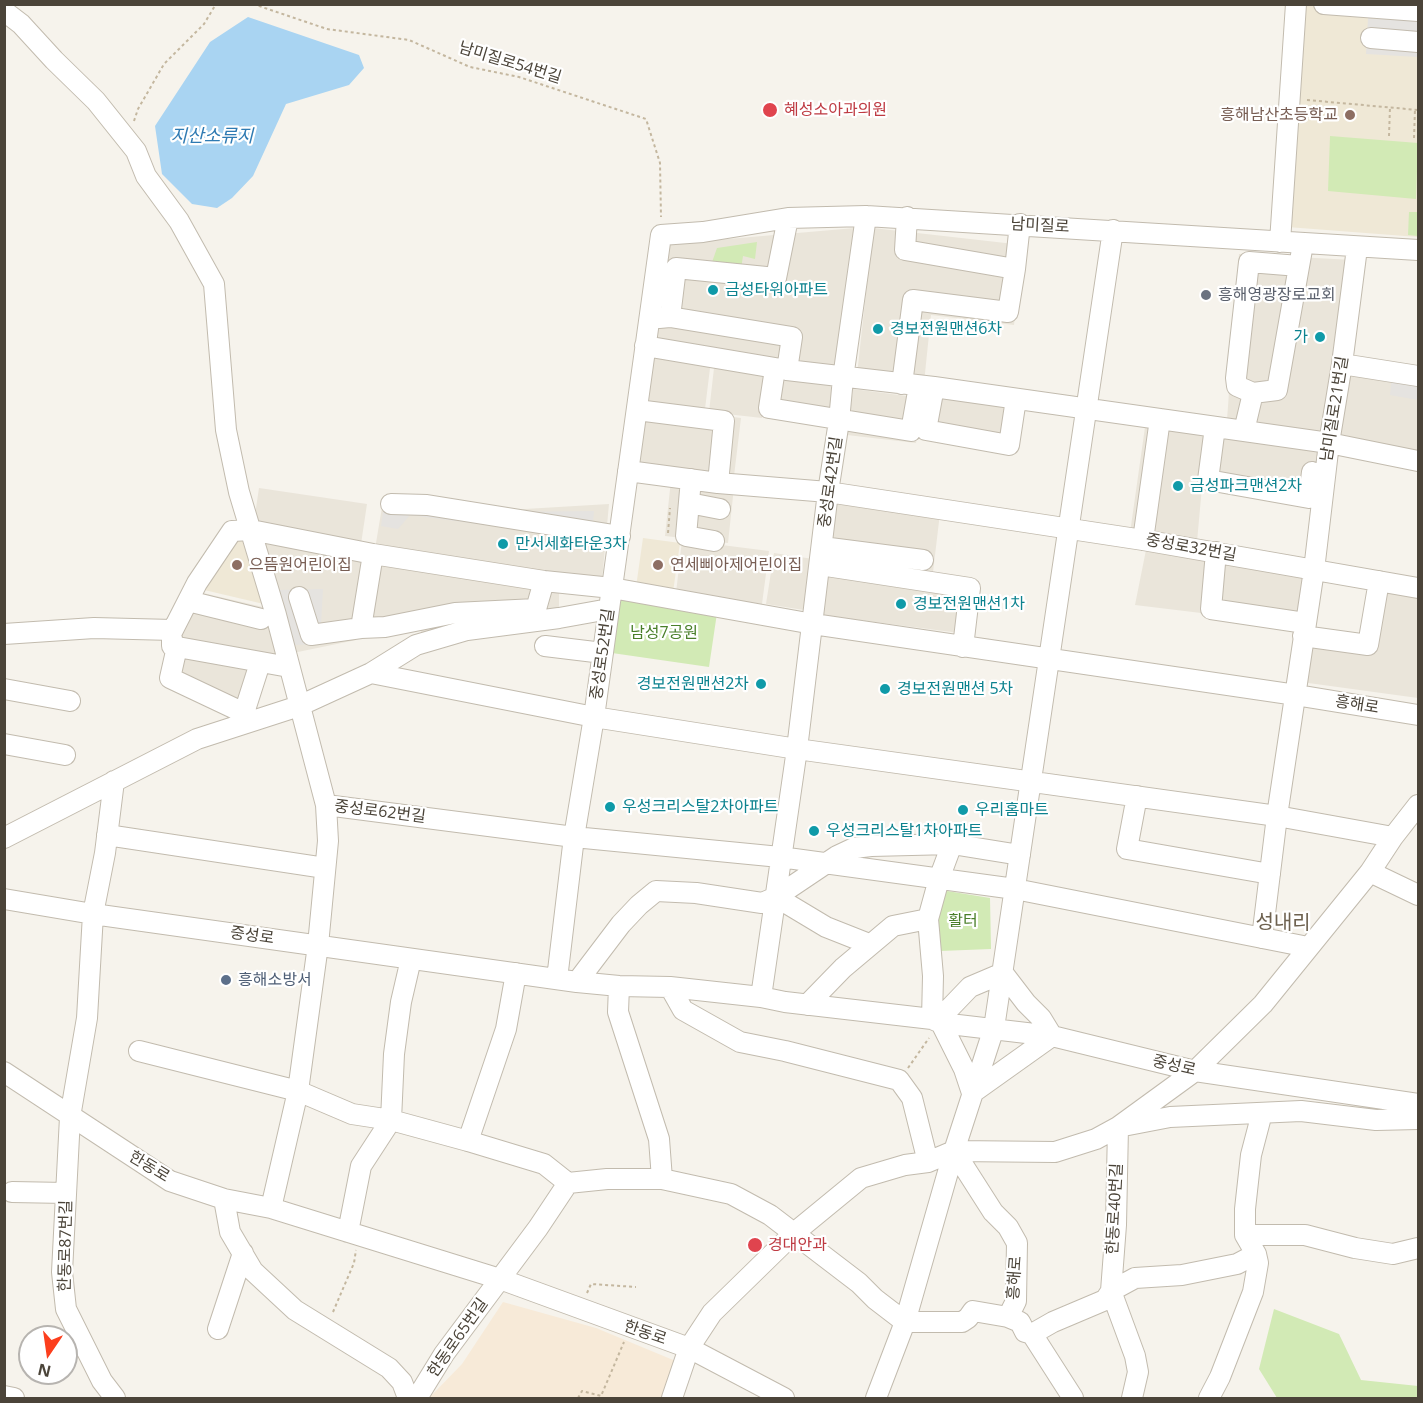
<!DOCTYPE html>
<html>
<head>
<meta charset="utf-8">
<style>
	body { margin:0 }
	#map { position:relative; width:1423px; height:1403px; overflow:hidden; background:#f6f3ec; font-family:"Open Sans",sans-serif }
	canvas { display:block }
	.frame { position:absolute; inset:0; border:6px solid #4b4439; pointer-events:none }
	.north { position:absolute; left:18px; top:1325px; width:60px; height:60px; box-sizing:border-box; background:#fff; border:2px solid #b7b4b0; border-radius:50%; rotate:193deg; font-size:16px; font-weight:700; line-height:24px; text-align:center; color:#4b4439 }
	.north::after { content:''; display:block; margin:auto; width:21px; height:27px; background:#fc3f1d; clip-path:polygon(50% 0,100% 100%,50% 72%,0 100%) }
</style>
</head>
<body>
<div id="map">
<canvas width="1423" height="1403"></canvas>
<div class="frame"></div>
<div class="north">N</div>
</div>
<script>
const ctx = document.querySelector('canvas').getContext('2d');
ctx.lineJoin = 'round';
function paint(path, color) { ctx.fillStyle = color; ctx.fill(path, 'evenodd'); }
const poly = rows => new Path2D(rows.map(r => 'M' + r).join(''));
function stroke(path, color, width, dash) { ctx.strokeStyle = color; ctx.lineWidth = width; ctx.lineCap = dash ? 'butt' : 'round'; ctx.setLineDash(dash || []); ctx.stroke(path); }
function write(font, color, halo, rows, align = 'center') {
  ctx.font = font + ' "Open Sans","Noto Sans KR",sans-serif'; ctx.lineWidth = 4.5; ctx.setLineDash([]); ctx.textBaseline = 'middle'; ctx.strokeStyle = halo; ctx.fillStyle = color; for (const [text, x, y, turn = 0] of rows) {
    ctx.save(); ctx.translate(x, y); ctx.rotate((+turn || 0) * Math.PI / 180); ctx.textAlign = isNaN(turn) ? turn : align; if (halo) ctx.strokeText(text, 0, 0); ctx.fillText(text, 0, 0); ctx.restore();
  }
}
const residential = poly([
	[855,228,837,375,651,344,670,244],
	[873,228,1023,245,1014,325,931,315,924,383,857,375],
	[1239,254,1353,260,1326,439,1227,420],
	[657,354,711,360,705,409,645,401,650,359],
	[1345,357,1418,369,1418,457,1333,440],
	[714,368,767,374,762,418,709,412],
	[770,371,833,384,827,427,764,418],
	[853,389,922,398,916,443,847,435],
	[926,393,1020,407,1013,453,919,439],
	[642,405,741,418,734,476,634,463],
	[1146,420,1207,431,1197,542,1130,533],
	[1209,434,1320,449,1313,505,1204,484],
	[671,480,734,487,728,543,665,536],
	[259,488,367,504,361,544,253,528],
	[384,495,508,510,609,504,602,580,375,549],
	[839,501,940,513,933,572,824,559,830,506],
	[682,540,769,551,762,604,676,593],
	[261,542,355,554,363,567,356,640,293,653],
	[1147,545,1210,556,1201,613,1135,605],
	[774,553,813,559,804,610,766,604],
	[1212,557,1308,571,1298,628,1203,612],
	[386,560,559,587,559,609,423,637,420,629,373,637,369,599,373,568],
	[827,563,966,581,967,634,821,615],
	[1373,584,1418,591,1418,698,1301,682,1305,634,1362,635],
	[199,592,267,608,282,662,176,637],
	[169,650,263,667,240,718,161,684]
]);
const commercial = poly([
	[503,1302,596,1328,678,1362,666,1398,429,1398,462,1364]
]);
const education = poly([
	[1290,5,1418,5,1418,237,1274,226],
	[239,538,251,541,268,605,200,589],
	[643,538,680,543,673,592,636,587]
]);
const green = poly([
	[1330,136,1418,143,1416,199,1328,191],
	[1409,212,1418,212,1418,236,1408,235],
	[757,242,755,259,743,256,741,269,711,265,717,248],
	[619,599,717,613,709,667,612,653],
	[941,890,990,898,991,949,940,951,936,924],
	[1274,1309,1339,1334,1361,1380,1418,1386,1418,1398,1277,1398,1259,1369]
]);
const parking = poly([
	[1368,18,1418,21,1418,57,1366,54],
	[1393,366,1418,371,1418,400,1390,395],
	[385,498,503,512,594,511,592,535,600,540,410,515,398,529,381,526],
	[323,589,321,625,326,644,291,645,276,590]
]);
const water = poly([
	[248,17,359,55,364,68,349,85,286,104,253,176,232,198,217,208,192,204,162,174,155,126,210,42]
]);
const path = poly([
	[253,4,327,29,409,40,470,67,519,77,646,119,660,163,661,217],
	[1307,100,1418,110],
	[134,121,138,109,164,64,204,24,216,4],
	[1389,136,1390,107],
	[1414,138,1415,109],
	[668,533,670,508],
	[908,1068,929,1038],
	[587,1293,591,1284,636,1287],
	[333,1312,354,1263,356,1250],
	[578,1398,582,1391,601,1396,624,1342]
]);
const minor = poly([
	[1324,4,1418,11],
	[4,11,21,24,54,60,96,101,136,151,146,176,179,221,214,284,226,430,239,492,276,615,326,805,328,841,318,945,298,1091,271,1208],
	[1371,38,1418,42],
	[907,217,905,250,1015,269,1020,224],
	[1280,242,1296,4],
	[670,317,676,268,776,278,788,218],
	[659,318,670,317,792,337,787,370],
	[645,346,787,370,934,387,1329,443,1418,461],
	[1342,364,1418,376],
	[775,369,769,408,911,431,919,386],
	[902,384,913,300,1008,312,1015,269],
	[934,387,926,430,1009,445,1016,399],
	[1253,393,1237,386,1236,378,1249,262,1299,266],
	[637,410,724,421,718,483],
	[1215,427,1208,480,1309,498,1312,472],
	[1244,431,1253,393,1277,390,1303,244],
	[628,471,718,483,828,492,1143,540,1418,588],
	[691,479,686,536,714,541],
	[689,503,720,509],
	[391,504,427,505,620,536],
	[1143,540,1160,419],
	[822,547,923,560],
	[1216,552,1211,609,1305,623],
	[373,554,361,628,385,627,455,613,536,609,544,581],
	[820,565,970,588,963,647],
	[299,597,311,635,361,628],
	[188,601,261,619],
	[4,634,94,628,173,630,197,583,232,531,251,530,373,554,544,581,612,588,813,624,1296,695,1418,715],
	[1303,636,1368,645,1379,581],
	[172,638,172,646,289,667],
	[545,646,603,653],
	[177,647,170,678,244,713,260,663],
	[371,673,594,717,797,749,1277,816,1393,837],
	[4,689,70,701],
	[4,744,65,755],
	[114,781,105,853,93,914,87,1018,70,1117,62,1272,66,1309,102,1381,115,1398],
	[1137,796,1127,849,1270,874],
	[326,805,574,837,780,857,1015,889,1308,947],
	[107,835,325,868],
	[4,838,197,739,299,706,371,673,416,645,467,630,559,618,609,609],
	[1370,872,1418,895],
	[776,897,826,927,869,944],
	[4,899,93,914,577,982,619,986,670,987,761,997,785,1002,932,1019,941,1023,1052,1036,1195,1071,1418,1104],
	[1262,938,1277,816,1314,570,1329,443,1342,364,1357,248],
	[1003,973,1026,1003,1041,1018,1052,1036,972,1093,964,1069,941,1023,946,1012,970,987,1003,973],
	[557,979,574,837,594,717,661,235,703,232,788,218,866,216,1418,250],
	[577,982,621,924,639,905,656,891,696,893,762,903,776,897,837,856,854,848,871,846,952,844,1020,855],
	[619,986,618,1012,659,1139,662,1179],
	[670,987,683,1010,740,1042,785,1051,899,1080,912,1098,928,1162],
	[761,997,797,749,828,492,839,421,843,378,866,216],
	[807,1005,843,968,893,926,928,919],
	[932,1019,933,976,928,919,939,879,952,844],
	[139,1051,298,1091,352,1114,391,1120,468,1141,544,1164,568,1183],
	[4,1072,170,1181,224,1199,271,1208,500,1279,689,1348,784,1398],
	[468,1141,506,1029,516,973],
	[954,1151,993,1212,1008,1227,1017,1243,1016,1301,1008,1317],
	[568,1183,607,1179,662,1179,731,1194,770,1215,859,1283,875,1299,905,1322,962,1322,968,1318,973,1311,1008,1317,1020,1322,1025,1332,1032,1334],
	[12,1192,66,1193],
	[224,1199,230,1232,253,1271,295,1310,389,1368,402,1382,408,1398],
	[348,1232,361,1166,391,1120,394,1054,401,1002,411,959],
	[1245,1235,1245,1209,1251,1155,1262,1113],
	[218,1329,243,1253],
	[1032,1334,1053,1322,1105,1300,1111,1291,1135,1278,1182,1275,1237,1264,1256,1254],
	[1032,1334,1073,1398],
	[4,1396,14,1398],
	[417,1398,444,1354,538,1228,568,1183],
	[672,1398,689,1348,712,1313,794,1233,861,1178,905,1165,928,1162,954,1151,1055,1152,1096,1139,1118,1127,1195,1071,1263,1004,1370,872,1393,837,1418,805],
	[876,1398,905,1322,954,1151,994,1028,1113,230],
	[1132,1398,1138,1372,1135,1356,1111,1291,1116,1225,1118,1127,1170,1117,1301,1111,1376,1120,1418,1119],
	[1209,1398,1220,1377,1253,1292,1258,1263,1256,1254,1245,1235,1305,1235,1355,1248,1393,1254,1418,1248]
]);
const markers = [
	[770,110,8,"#e0444e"],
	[1350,115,6,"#8d6e63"],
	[713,290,6,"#0f9aa8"],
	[1206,295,6,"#6b7280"],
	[878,329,6,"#0f9aa8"],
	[1320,337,6,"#0f9aa8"],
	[1178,486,6,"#0f9aa8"],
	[503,544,6,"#0f9aa8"],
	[237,565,6,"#8d6e63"],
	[658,565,6,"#8d6e63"],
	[901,604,6,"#0f9aa8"],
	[761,684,6,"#0f9aa8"],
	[885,689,6,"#0f9aa8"],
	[610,807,6,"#0f9aa8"],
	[963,810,6,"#0f9aa8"],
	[814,831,6,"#0f9aa8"],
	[226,980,6,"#5c6f8a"],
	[755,1245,8,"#e0444e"]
];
const streetNames = [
	["남미질로54번길",510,63,17],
	["남미질로",1040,226,3],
	["남미질로21번길",1335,409,-81],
	["중성로42번길",831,482,-82],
	["중성로32번길",1191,548,10],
	["중성로52번길",603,654,-82],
	["흥해로",1357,705,9],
	["중성로62번길",380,812,7],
	["중성로",252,936,8],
	["중성로",1174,1066,13],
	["한동로",149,1167,31],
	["한동로40번길",1115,1209,-87],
	["한동로87번길",66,1246,-89],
	["흥해로",1015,1278,-86],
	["한동로",645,1333,19],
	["한동로65번길",458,1338,-55]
];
const healthNames = [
	["혜성소아과의원",784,110],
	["경대안과",768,1245]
];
const educationNames = [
	["흥해남산초등학교",1338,115,"right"],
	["으뜸원어린이집",249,565],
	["연세삐아제어린이집",670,565]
];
const cultureNames = [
	["금성타워아파트",725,290],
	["경보전원맨션6차",890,329],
	["가",1308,337,"right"],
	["금성파크맨션2차",1190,486],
	["만서세화타운3차",515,544],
	["경보전원맨션1차",913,604],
	["경보전원맨션2차",749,684,"right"],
	["경보전원맨션 5차",897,689],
	["우성크리스탈2차아파트",622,807],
	["우리홈마트",975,810],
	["우성크리스탈1차아파트",826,831]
];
const worshipNames = [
	["흥해영광장로교회",1218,295]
];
const parkNames = [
	["남성7공원",664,633],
	["활터",963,921]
];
const serviceNames = [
	["흥해소방서",238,980]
];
const waterNames = [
	["지산소류지",212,137]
];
const quarterNames = [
	["성내리",1283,923]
];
paint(residential, '#eae5da');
paint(commercial, '#f7ead8');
paint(education, '#efe8d6');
paint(green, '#d2eab5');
paint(parking, '#e5e3e0');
paint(water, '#a9d4f2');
stroke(minor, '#c2bbae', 22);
stroke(path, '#c4b79f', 2, [3, 3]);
stroke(minor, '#fff', 20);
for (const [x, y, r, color] of markers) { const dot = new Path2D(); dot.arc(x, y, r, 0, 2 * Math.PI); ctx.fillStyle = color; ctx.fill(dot); stroke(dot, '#fff', 2); }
write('16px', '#4b4439', '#fff', streetNames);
write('16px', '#be3a42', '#fff', healthNames, 'left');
write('16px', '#785e54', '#fff', educationNames, 'left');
write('16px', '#0d838f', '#fff', cultureNames, 'left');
write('16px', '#5b616d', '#fff', worshipNames, 'left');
write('16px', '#4a7f2a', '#fff', parkNames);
write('16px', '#4e5e75', '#fff', serviceNames, 'left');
write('italic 18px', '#2e7ab2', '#fff', waterNames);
write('20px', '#6e6250', '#fff', quarterNames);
</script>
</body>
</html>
